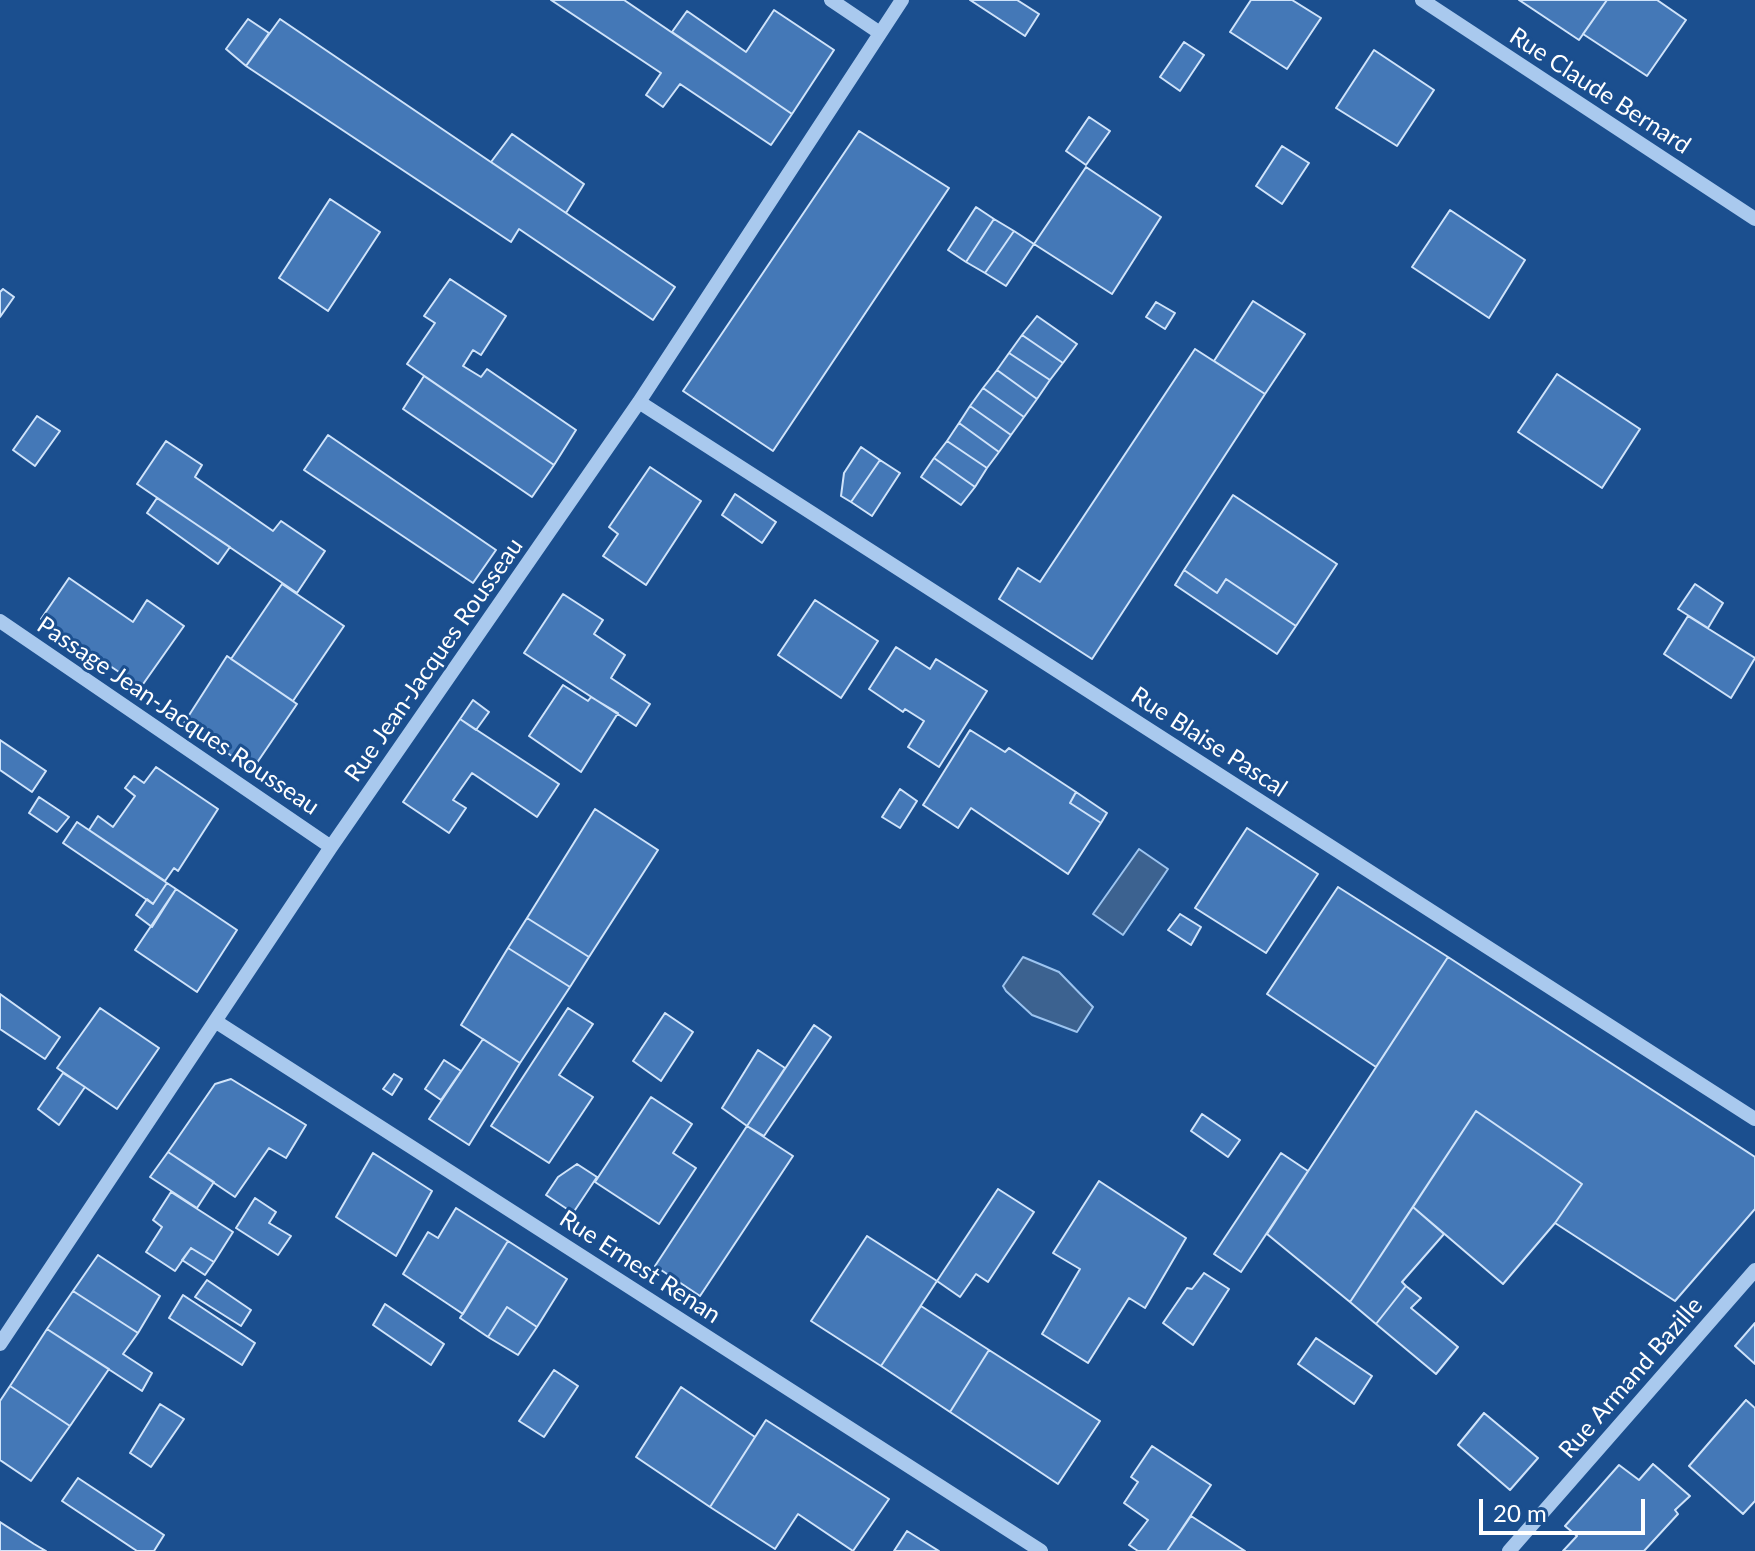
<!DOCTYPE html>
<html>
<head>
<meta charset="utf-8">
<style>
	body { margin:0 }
	#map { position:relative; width:1755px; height:1551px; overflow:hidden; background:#1b4f8f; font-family:Lato,sans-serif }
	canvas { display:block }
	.scale { position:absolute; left:1479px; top:1499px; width:166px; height:36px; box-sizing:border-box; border:4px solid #fff; border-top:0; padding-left:10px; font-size:24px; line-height:28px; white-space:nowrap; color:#fff; -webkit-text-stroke:6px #1b4f8f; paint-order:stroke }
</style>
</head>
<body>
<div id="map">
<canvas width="1755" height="1551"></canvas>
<div class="scale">20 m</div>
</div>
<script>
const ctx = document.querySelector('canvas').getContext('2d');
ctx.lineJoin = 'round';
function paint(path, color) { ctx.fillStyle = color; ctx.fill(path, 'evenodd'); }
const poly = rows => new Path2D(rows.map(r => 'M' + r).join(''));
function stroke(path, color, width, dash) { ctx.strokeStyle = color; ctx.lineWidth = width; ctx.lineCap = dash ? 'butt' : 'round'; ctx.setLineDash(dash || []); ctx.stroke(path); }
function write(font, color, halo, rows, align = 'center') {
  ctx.font = font + ' Lato,sans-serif'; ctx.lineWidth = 6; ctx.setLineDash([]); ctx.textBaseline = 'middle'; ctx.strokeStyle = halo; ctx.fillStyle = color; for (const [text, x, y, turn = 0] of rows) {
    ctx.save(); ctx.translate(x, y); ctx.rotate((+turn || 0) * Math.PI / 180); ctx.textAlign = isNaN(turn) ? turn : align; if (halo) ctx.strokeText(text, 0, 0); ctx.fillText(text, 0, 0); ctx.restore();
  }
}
const water = poly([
	[1139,849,1168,869,1123,935,1093,914,1139,849],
	[1023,957,1059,972,1093,1007,1077,1032,1032,1015,1006,991,1003,986,1023,957]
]);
const building = poly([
	[551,0,624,0,792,114,771,145,680,84,663,107,646,95,661,73,551,0],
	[970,0,1017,0,1039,14,1025,36,970,0],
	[1251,0,1292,0,1321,18,1287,69,1230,32,1251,0],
	[1519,0,1607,0,1579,40,1519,0],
	[1607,0,1657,0,1686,20,1647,76,1583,34,1607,0],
	[774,10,834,50,792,114,672,32,687,11,746,52,774,10],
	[248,19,269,33,246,66,226,49,248,19],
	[280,19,675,287,653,320,519,229,511,242,246,66,280,19],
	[1184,42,1204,55,1180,91,1160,77,1184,42],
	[1374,50,1434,90,1397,146,1336,108,1374,50],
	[1089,117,1110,131,1086,165,1066,151,1089,117],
	[859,131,949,188,773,451,683,391,859,131],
	[512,134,584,184,566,213,491,162,512,134],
	[1282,146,1309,163,1282,204,1256,186,1282,146],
	[1086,167,1161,217,1112,294,1034,244,1086,167],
	[330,199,380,232,328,311,279,278,330,199],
	[976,207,994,219,966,262,948,250,976,207],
	[1450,210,1525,260,1489,318,1412,267,1450,210],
	[994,219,1014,231,985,273,966,262,994,219],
	[1014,231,1034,244,1006,286,985,273,1014,231],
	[450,279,506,316,481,355,473,350,463,366,481,377,487,369,576,430,554,465,407,364,435,323,424,316,450,279],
	[3,289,14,297,0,317,0,292,3,289],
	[1253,301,1305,334,1265,394,1214,361,1253,301],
	[1156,302,1175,313,1165,329,1146,317,1156,302],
	[1037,316,1077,344,1063,363,1022,335,1037,316],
	[1022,335,1063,363,1050,380,1009,353,1022,335],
	[1195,349,1265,394,1092,659,999,599,1018,568,1040,582,1195,349],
	[1009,353,1050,380,1037,399,997,370,1009,353],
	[997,370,1037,399,1024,417,983,388,997,370],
	[1557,374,1640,429,1602,488,1518,432,1557,374],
	[424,376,554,465,532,497,403,409,424,376],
	[983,388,1024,417,1011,435,970,406,983,388],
	[970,406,1011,435,999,452,959,423,970,406],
	[37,416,60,431,35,466,13,450,37,416],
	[959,423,999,452,987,468,947,441,959,423],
	[328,435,496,550,473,583,304,470,328,435],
	[166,441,202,465,195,477,273,531,281,521,325,551,297,593,137,484,166,441],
	[947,441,987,468,975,487,934,458,947,441],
	[861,447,880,460,851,502,841,496,844,473,861,447],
	[934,458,975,487,961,505,921,477,934,458],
	[880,460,900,473,872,516,851,502,880,460],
	[650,467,701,501,646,585,603,556,618,534,609,527,650,467],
	[735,494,776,522,762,543,722,515,735,494],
	[1233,495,1337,564,1296,626,1226,579,1217,593,1184,570,1233,495],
	[157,498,230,547,218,564,147,513,157,498],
	[1184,570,1217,593,1226,579,1296,626,1277,654,1175,585,1184,570],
	[69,578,133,622,147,600,184,626,141,687,41,619,69,578],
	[282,584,344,626,293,701,231,659,282,584],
	[1695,584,1723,603,1708,628,1678,609,1695,584],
	[563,594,603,620,594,634,625,655,611,678,650,704,636,726,524,653,563,594],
	[815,600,878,641,841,698,778,655,815,600],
	[1688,616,1755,658,1731,698,1664,654,1688,616],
	[896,647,930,669,936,659,987,691,939,767,908,747,924,721,905,709,903,712,869,689,896,647],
	[227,656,297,704,252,770,184,723,227,656],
	[563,685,588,701,591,697,618,713,581,772,529,736,563,685],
	[473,700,489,712,476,730,460,719,473,700],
	[460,719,559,784,537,817,472,773,453,800,466,808,449,833,403,802,460,719],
	[970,730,1005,752,1009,748,1076,792,1070,803,1101,823,1068,874,971,808,958,828,923,805,970,730],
	[0,740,46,771,32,792,0,770,0,740],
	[156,767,218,809,178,871,174,868,165,881,89,830,98,816,113,827,135,796,125,788,134,776,144,783,156,767],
	[900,789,917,801,900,828,882,817,900,789],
	[1076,792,1107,813,1101,823,1070,803,1076,792],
	[39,797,69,817,57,832,29,813,39,797],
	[595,809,658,850,589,957,527,918,595,809],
	[77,822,167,883,153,904,63,843,77,822],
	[1247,828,1318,874,1266,953,1195,908,1247,828],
	[167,883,176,889,152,927,136,915,147,899,153,904,167,883],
	[1338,887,1448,957,1376,1067,1267,994,1338,887],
	[176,889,237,930,197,992,135,950,176,889],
	[1180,914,1201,927,1191,945,1168,930,1180,914],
	[527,918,589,957,570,987,508,948,527,918],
	[508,948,570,987,520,1063,461,1025,508,948],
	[1448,957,1755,1157,1755,1209,1675,1301,1555,1223,1582,1184,1476,1111,1350,1302,1267,1234,1448,957],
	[0,994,60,1037,45,1059,0,1029,0,994],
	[100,1008,159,1048,117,1109,57,1068,100,1008],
	[568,1008,593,1024,559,1075,593,1097,549,1163,491,1126,568,1008],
	[665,1013,693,1032,661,1081,633,1061,665,1013],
	[814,1025,831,1037,764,1136,747,1126,814,1025],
	[483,1039,520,1063,469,1145,429,1119,483,1039],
	[758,1050,785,1068,747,1126,722,1108,758,1050],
	[444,1060,461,1071,441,1100,425,1089,444,1060],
	[63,1073,85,1087,59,1125,38,1109,63,1073],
	[394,1074,402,1079,392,1095,383,1089,394,1074],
	[231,1079,306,1125,286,1158,269,1148,235,1197,168,1152,215,1084,231,1079],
	[651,1097,692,1124,673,1153,696,1168,659,1224,595,1182,651,1097],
	[1476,1111,1582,1184,1555,1223,1503,1284,1413,1207,1476,1111],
	[1202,1114,1240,1140,1228,1157,1191,1131,1202,1114],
	[747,1126,793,1156,700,1296,655,1266,747,1126],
	[168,1152,214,1182,197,1208,150,1177,168,1152],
	[373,1153,432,1191,396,1256,336,1217,373,1153],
	[1281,1153,1308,1171,1241,1272,1214,1254,1281,1153],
	[577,1164,597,1177,573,1213,546,1195,558,1177,577,1164],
	[1099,1181,1186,1238,1145,1308,1129,1298,1088,1363,1042,1334,1080,1269,1053,1253,1099,1181],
	[998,1189,1034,1212,988,1282,976,1274,960,1297,937,1281,998,1189],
	[171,1192,233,1232,214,1262,191,1248,175,1271,146,1252,162,1227,153,1220,171,1192],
	[255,1198,276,1212,269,1223,291,1236,278,1255,236,1228,255,1198],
	[1413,1207,1444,1234,1402,1282,1406,1286,1376,1324,1350,1302,1413,1207],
	[456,1208,508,1241,463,1314,403,1274,428,1232,438,1238,456,1208],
	[867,1236,937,1281,881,1366,811,1321,867,1236],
	[508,1241,567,1279,537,1327,507,1307,488,1337,460,1318,508,1241],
	[191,1248,214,1262,205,1275,182,1260,191,1248],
	[98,1255,160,1296,138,1333,73,1291,98,1255],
	[1204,1273,1229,1289,1193,1345,1163,1323,1187,1288,1192,1289,1204,1273],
	[207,1280,251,1310,241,1326,195,1297,207,1280],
	[1406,1286,1421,1298,1411,1308,1458,1347,1436,1374,1376,1324,1406,1286],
	[73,1291,138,1333,123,1354,152,1373,142,1391,47,1329,73,1291],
	[183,1295,255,1343,242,1365,169,1318,183,1295],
	[385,1304,444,1344,431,1365,373,1325,385,1304],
	[921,1306,989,1350,950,1412,881,1366,921,1306],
	[507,1307,537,1327,518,1355,488,1337,507,1307],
	[1755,1323,1755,1364,1735,1346,1755,1323],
	[47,1329,109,1369,70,1426,10,1386,47,1329],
	[1316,1338,1372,1376,1354,1404,1298,1364,1316,1338],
	[989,1350,1100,1421,1058,1484,950,1412,989,1350],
	[554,1370,578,1386,544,1437,519,1421,554,1370],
	[10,1386,70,1426,31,1481,0,1460,0,1401,10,1386],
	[681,1387,755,1437,710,1507,636,1457,681,1387],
	[1746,1400,1755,1408,1755,1501,1743,1514,1689,1466,1746,1400],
	[160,1404,184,1419,151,1467,130,1453,160,1404],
	[1484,1413,1538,1458,1510,1490,1458,1445,1484,1413],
	[766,1420,889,1499,853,1551,798,1514,775,1549,710,1507,766,1420],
	[1152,1446,1211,1485,1167,1551,1138,1551,1129,1545,1148,1520,1124,1503,1138,1482,1131,1477,1152,1446],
	[1653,1464,1690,1496,1675,1510,1678,1514,1644,1551,1563,1551,1577,1536,1565,1526,1619,1465,1639,1480,1653,1464],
	[78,1478,164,1535,154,1551,137,1551,62,1501,78,1478],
	[1191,1516,1245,1551,1167,1551,1191,1516],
	[0,1522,34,1544,46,1551,0,1551,0,1522],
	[907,1531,939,1551,894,1551,907,1531]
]);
const minor = poly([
	[831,0,880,33],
	[1422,0,1755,219],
	[639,402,1755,1119],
	[0,621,331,847],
	[215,1021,1041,1551],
	[0,1344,331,847,639,402,902,0],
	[1509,1551,1755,1270]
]);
const streetNames = [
	["Rue Claude Bernard",1600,91,33],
	["Rue Jean-Jacques Rousseau",434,660,-55],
	["Passage Jean-Jacques Rousseau",178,716,34],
	["Rue Blaise Pascal",1209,742,33],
	["Rue Ernest Renan",640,1267,33],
	["Rue Armand Bazille",1631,1378,-49]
];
paint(water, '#3c6290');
stroke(water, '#9cc4f0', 2);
paint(building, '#4478b7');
stroke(building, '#cfe3fa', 2);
stroke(minor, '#a9c9ee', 14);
write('24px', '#fff', '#1b4f8f', streetNames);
</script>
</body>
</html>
